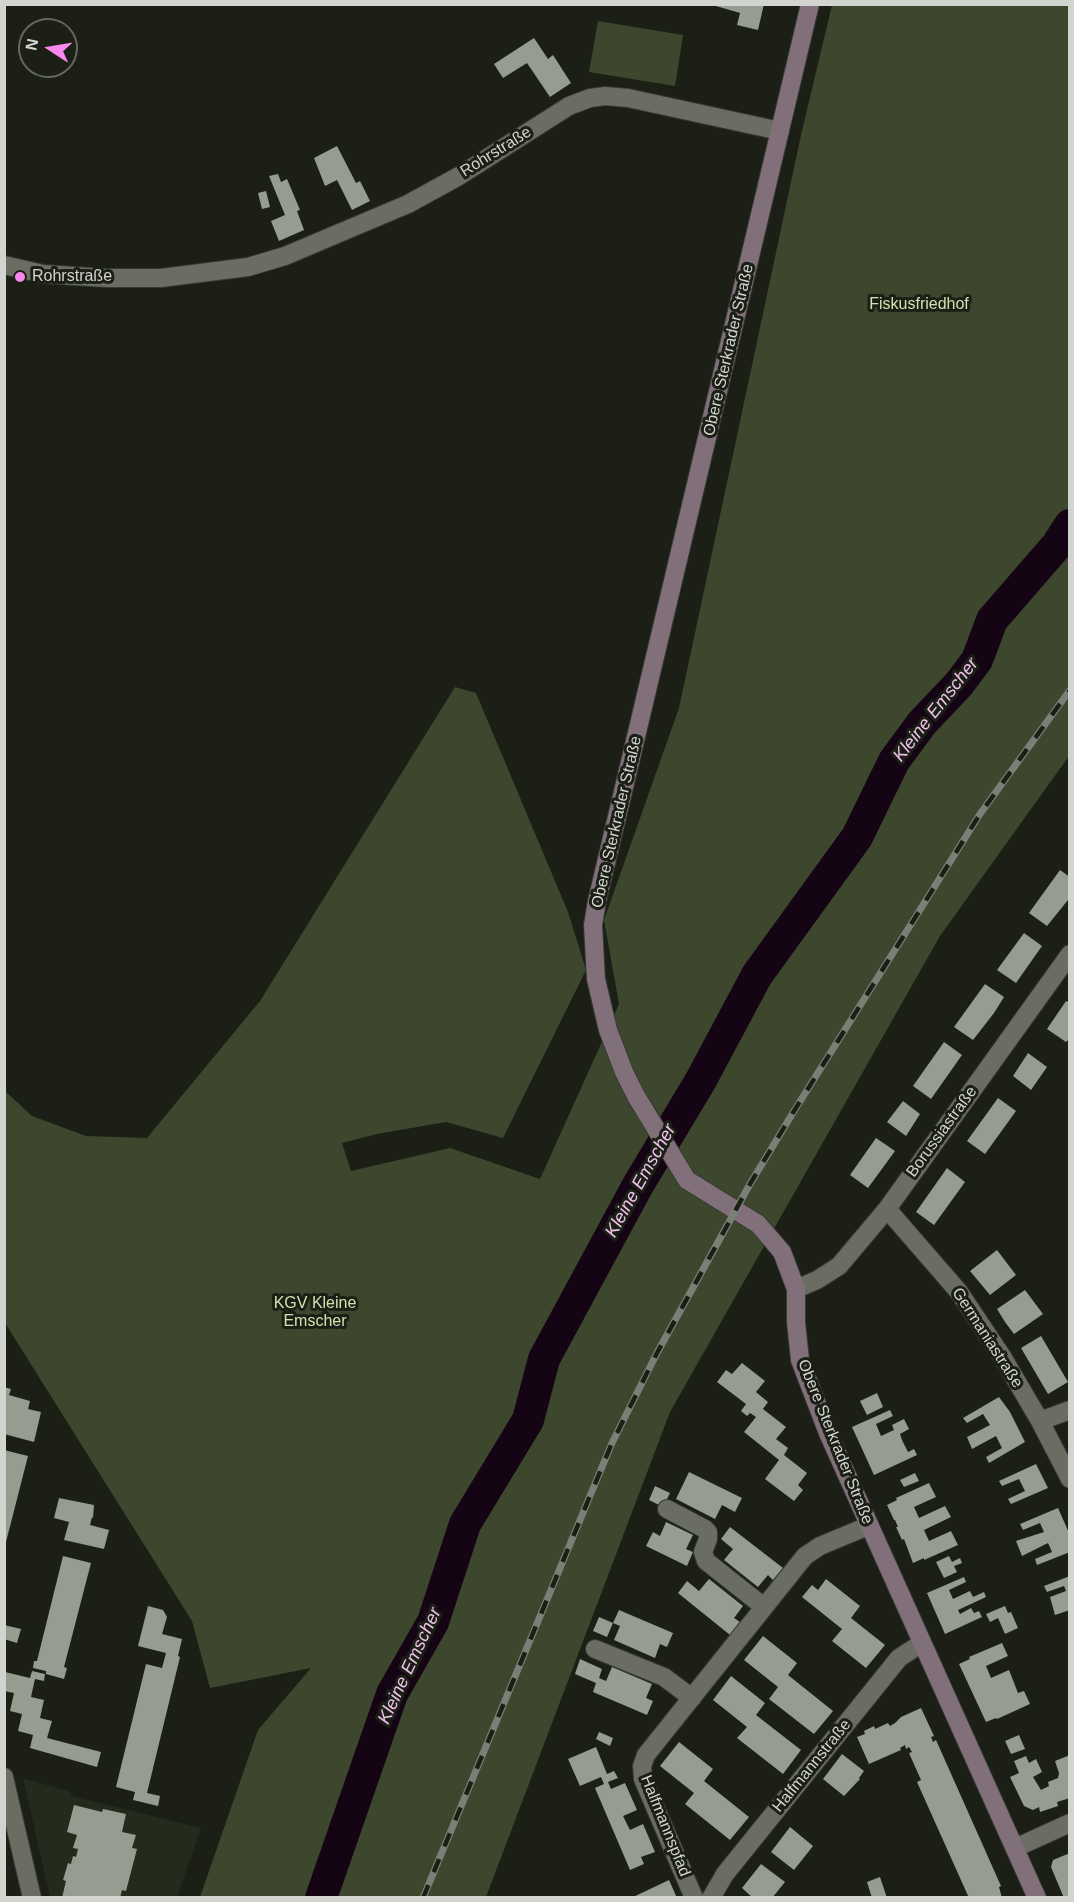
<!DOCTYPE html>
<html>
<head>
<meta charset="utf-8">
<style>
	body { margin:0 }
	#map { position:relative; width:1074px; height:1902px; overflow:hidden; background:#1b1f16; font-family:Arial,sans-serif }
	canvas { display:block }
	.frame { position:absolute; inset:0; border:6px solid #d2d5cf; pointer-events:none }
	.north { position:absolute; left:18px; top:18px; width:60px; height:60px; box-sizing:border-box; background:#1b1f16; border:2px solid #646860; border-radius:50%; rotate:282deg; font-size:16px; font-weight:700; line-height:24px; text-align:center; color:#d2d5cf }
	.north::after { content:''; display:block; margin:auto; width:21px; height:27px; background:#f788ec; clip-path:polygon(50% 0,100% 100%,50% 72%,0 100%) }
</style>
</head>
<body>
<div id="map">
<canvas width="1074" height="1902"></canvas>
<div class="frame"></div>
<div class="north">N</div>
</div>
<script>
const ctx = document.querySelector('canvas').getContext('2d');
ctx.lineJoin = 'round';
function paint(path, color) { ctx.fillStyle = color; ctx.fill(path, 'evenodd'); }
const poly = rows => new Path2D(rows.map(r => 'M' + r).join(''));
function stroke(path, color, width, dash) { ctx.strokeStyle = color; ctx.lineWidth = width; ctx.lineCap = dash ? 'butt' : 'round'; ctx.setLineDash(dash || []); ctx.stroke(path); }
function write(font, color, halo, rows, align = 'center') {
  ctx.font = font + ' Arial,sans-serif'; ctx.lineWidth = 6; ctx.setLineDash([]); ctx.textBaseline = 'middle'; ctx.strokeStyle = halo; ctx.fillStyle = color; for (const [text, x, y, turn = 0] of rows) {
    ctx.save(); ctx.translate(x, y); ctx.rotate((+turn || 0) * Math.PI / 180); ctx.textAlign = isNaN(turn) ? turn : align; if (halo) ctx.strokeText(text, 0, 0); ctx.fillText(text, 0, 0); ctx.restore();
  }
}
const built = poly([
	[23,1778,71,1792,71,1796,201,1828,177,1897,50,1897]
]);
const green = poly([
	[832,5,1069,5,1069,756,940,936,670,1412,486,1897,200,1897,258,1730,311,1668,210,1688,192,1621,5,1323,4,1090,32,1116,86,1136,147,1138,260,1001,455,687,476,693,568,912,586,970,503,1138,446,1122,377,1134,342,1143,351,1171,450,1148,540,1179,619,1004,604,920,679,708,801,135],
	[598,21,683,35,675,86,589,72]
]);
const river = poly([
	[321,1898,392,1694,433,1622,465,1524,528,1420,544,1359,638,1185,701,1080,757,975,857,837,894,761,922,723,959,684,977,660,992,620,1057,545,1070,525]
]);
const building = poly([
	[709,4,764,4,758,30,737,25,740,13],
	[534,38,548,59,553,55,571,83,550,97,527,63,503,78,494,64],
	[337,146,356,183,360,181,370,201,352,210,337,180,325,186,314,158],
	[278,174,281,182,287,179,300,210,297,211,304,230,279,241,271,221,285,215,269,176],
	[266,191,270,207,262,209,258,193],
	[1060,870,1070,877,1070,896,1068,900,1047,926,1029,913],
	[1024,933,1042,946,1016,983,997,970],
	[985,984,1004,997,994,1013,973,1040,954,1027],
	[1070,998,1070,1038,1066,1042,1047,1029,1066,1001,1067,1002],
	[944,1042,962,1055,931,1099,913,1086],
	[1028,1053,1047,1067,1031,1090,1013,1076],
	[998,1098,1016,1111,985,1154,967,1141],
	[903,1101,920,1114,906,1136,887,1122],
	[876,1138,895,1151,868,1188,850,1175],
	[947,1168,965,1182,934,1225,916,1212],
	[997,1250,1016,1275,990,1295,970,1271],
	[1025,1290,1043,1314,1014,1334,1005,1322,997,1309],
	[1041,1336,1068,1382,1048,1394,1021,1348],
	[742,1363,765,1381,756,1392,768,1402,763,1409,786,1427,776,1439,788,1448,784,1455,807,1473,798,1485,803,1490,794,1501,765,1479,779,1460,744,1432,756,1417,750,1413,747,1416,741,1411,746,1404,717,1382,726,1370,732,1374],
	[4,1387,11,1389,9,1395,30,1401,28,1409,41,1412,34,1442,4,1434],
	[877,1393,883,1407,867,1415,860,1401],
	[999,1397,1010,1412,1025,1442,989,1463,986,1457,1002,1448,996,1436,972,1449,967,1437,990,1425,983,1414,967,1423,963,1418],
	[890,1410,893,1416,876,1424,881,1436,894,1430,892,1425,904,1419,909,1429,900,1434,902,1440,908,1452,914,1449,917,1455,874,1475,852,1427],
	[4,1450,28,1456,5,1546,4,1546],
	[1036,1464,1048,1488,1011,1504,1008,1499,1025,1491,1019,1479,1002,1486,999,1481],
	[689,1472,742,1498,735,1512,722,1505,715,1519,676,1499],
	[915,1473,919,1481,904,1487,900,1480],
	[929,1483,936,1497,914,1507,919,1518,945,1506,951,1517,924,1530,929,1541,951,1531,958,1545,924,1560,924,1558,913,1563,904,1539,902,1540,896,1527,898,1527,895,1520,894,1520,887,1505,897,1500,896,1498],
	[655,1486,670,1493,663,1507,649,1500],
	[59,1498,94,1505,93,1518,92,1517,90,1525,109,1530,104,1549,64,1540,69,1522,54,1518],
	[1058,1508,1070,1535,1070,1552,1037,1565,1035,1559,1052,1552,1048,1543,1022,1556,1016,1541,1044,1532,1040,1523,1023,1530,1020,1524],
	[666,1522,693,1535,686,1549,693,1552,687,1566,646,1546,653,1532,660,1536],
	[730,1527,783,1568,773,1580,768,1575,758,1587,724,1560,733,1549,721,1539],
	[63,1556,91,1563,64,1667,67,1668,64,1679,46,1674,46,1671,33,1668,34,1661,37,1661],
	[949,1556,952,1562,960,1558,962,1563,954,1566,957,1572,944,1578,936,1562],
	[1070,1576,1070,1610,1055,1615,1050,1597,1066,1591,1064,1586,1047,1592,1044,1586],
	[964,1577,966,1582,949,1590,953,1599,970,1591,973,1597,984,1592,986,1597,958,1610,960,1614,971,1608,974,1613,979,1611,982,1617,945,1634,927,1593],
	[709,1579,743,1606,734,1618,740,1622,730,1635,678,1593,687,1581,699,1591],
	[826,1579,860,1606,851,1618,885,1645,866,1668,832,1641,842,1629,802,1597,812,1585,818,1590],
	[148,1606,163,1610,167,1617,162,1634,182,1639,178,1656,180,1657,147,1793,160,1796,158,1806,133,1800,135,1792,116,1787,146,1664,162,1668,166,1653,138,1646],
	[1005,1606,1008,1613,1011,1612,1018,1628,1005,1634,998,1618,990,1622,986,1614],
	[619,1610,673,1633,667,1647,660,1644,655,1658,614,1640,620,1626,613,1623,607,1637,593,1631,599,1617,613,1623],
	[4,1625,21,1629,17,1643,4,1639],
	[763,1636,797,1663,788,1675,833,1711,814,1734,769,1699,778,1687,744,1660],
	[1002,1643,1008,1656,986,1666,991,1678,1009,1670,1018,1693,1024,1691,1030,1704,997,1719,996,1718,986,1722,959,1664,970,1659,969,1657],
	[580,1659,602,1669,599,1678,606,1681,612,1667,652,1684,646,1698,653,1701,647,1715,593,1692,596,1683,575,1674],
	[32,1671,45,1674,44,1681,35,1679,31,1697,44,1700,40,1718,52,1721,47,1738,101,1752,97,1767,30,1748,33,1735,18,1731,22,1714,10,1711,14,1693,4,1691,4,1674,5,1672,30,1678],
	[731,1676,765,1703,756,1715,801,1750,783,1774,737,1738,747,1727,713,1700],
	[921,1708,934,1736,931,1737,933,1742,936,1740,1001,1886,999,1887,1002,1898,969,1898,917,1782,921,1780,909,1753,912,1752,909,1747,906,1749,905,1745,900,1748,901,1750,869,1764,857,1737,865,1734,864,1731,874,1726,875,1729,888,1723,890,1726,895,1723,901,1717],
	[599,1732,613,1738,610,1746,596,1739],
	[1019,1735,1025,1749,1011,1754,1005,1741],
	[679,1742,713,1769,704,1781,749,1817,730,1840,685,1804,694,1793,660,1766],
	[596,1747,607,1774,614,1771,618,1778,608,1782,611,1789,625,1783,637,1810,623,1816,630,1830,643,1824,655,1852,641,1857,644,1864,630,1870,595,1788,604,1784,601,1777,580,1786,568,1759],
	[842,1754,864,1771,859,1778,860,1779,844,1796,823,1779],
	[1070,1755,1070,1798,1057,1802,1058,1806,1040,1812,1039,1807,1033,1810,1024,1806,1010,1777,1019,1773,1014,1761,1026,1756,1029,1763,1036,1759,1042,1772,1033,1777,1041,1790,1049,1786,1048,1782,1058,1778,1059,1773,1055,1761],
	[74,1805,102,1812,103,1809,126,1814,122,1832,136,1835,132,1848,137,1849,126,1891,122,1890,120,1898,62,1898,66,1881,63,1880,68,1863,71,1864,73,1856,76,1857,78,1849,73,1848,77,1835,67,1832],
	[790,1827,813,1846,794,1870,771,1852],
	[1070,1853,1070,1898,1064,1898,1051,1867,1053,1860],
	[761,1864,785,1882,772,1898,753,1898,742,1888],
	[880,1877,887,1898,872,1898,867,1882],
	[669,1880,677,1898,631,1898]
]);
const street = poly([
	[4,265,43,274,107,278,161,278,248,267,285,256,408,204,459,176,569,106,590,98,605,96,628,98,780,131],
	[887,1209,959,1292,1003,1358,1040,1421,1070,1479],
	[796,1289,817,1280,839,1266,887,1209,1070,954],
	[1040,1421,1070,1410],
	[667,1509,705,1529,708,1532,708,1539,703,1552,706,1561,764,1607],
	[595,1649,664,1677,692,1698],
	[4,1777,32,1898],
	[1015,1848,1070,1823],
	[694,1898,643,1779,642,1766,646,1755,805,1556,820,1546,868,1526],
	[711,1898,725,1874,899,1658,922,1643]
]);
const secondary = poly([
	[810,4,597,901,593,925,596,979,608,1030,624,1072,636,1096,687,1180,758,1224,782,1252,796,1289,796,1322,800,1360,828,1433,1037,1898]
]);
const rail = poly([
	[423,1898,612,1443,657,1353,750,1184,794,1111,980,814,1070,690]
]);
const markers = [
	[20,277,6,"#f788ec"]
];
const streetNames = [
	["Rohrstraße",496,152,-32],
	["Obere Sterkrader Straße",729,350,-77],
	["Obere Sterkrader Straße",617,822,-77],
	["Borussiastraße",942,1132,-54],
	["Germaniastraße",987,1338,57],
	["Obere Sterkrader Straße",835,1442,68],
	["Halfmannstraße",812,1766,-51],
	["Halfmannspfad",665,1826,68]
];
const poiNames = [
	["Rohrstraße",32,277]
];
const parkNames = [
	["Fiskusfriedhof",919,305],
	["KGV Kleine",315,1304],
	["Emscher",315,1322]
];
const waterNames = [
	["Kleine Emscher",936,710,-52],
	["Kleine Emscher",641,1181,-61],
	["Kleine Emscher",410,1666,-65]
];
paint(built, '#242a1c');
paint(green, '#3d472d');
stroke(river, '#150414', 32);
paint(building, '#979c91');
stroke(street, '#373934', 20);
stroke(secondary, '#373934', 20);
stroke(street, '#696d62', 18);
stroke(secondary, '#81707a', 18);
stroke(rail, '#7b7f77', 7);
stroke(rail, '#1b1f16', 4.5, [14]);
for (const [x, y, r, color] of markers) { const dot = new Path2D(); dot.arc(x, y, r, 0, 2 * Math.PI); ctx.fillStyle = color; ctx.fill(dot); stroke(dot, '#1b1f16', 2); }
write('16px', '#d2d5cf', '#1b1f16', streetNames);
write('16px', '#d2d5cf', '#1b1f16', poiNames, 'left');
write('16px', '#cde3ad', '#1b1f16', parkNames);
write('italic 18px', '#f0c1ea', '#1b1f16', waterNames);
</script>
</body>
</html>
